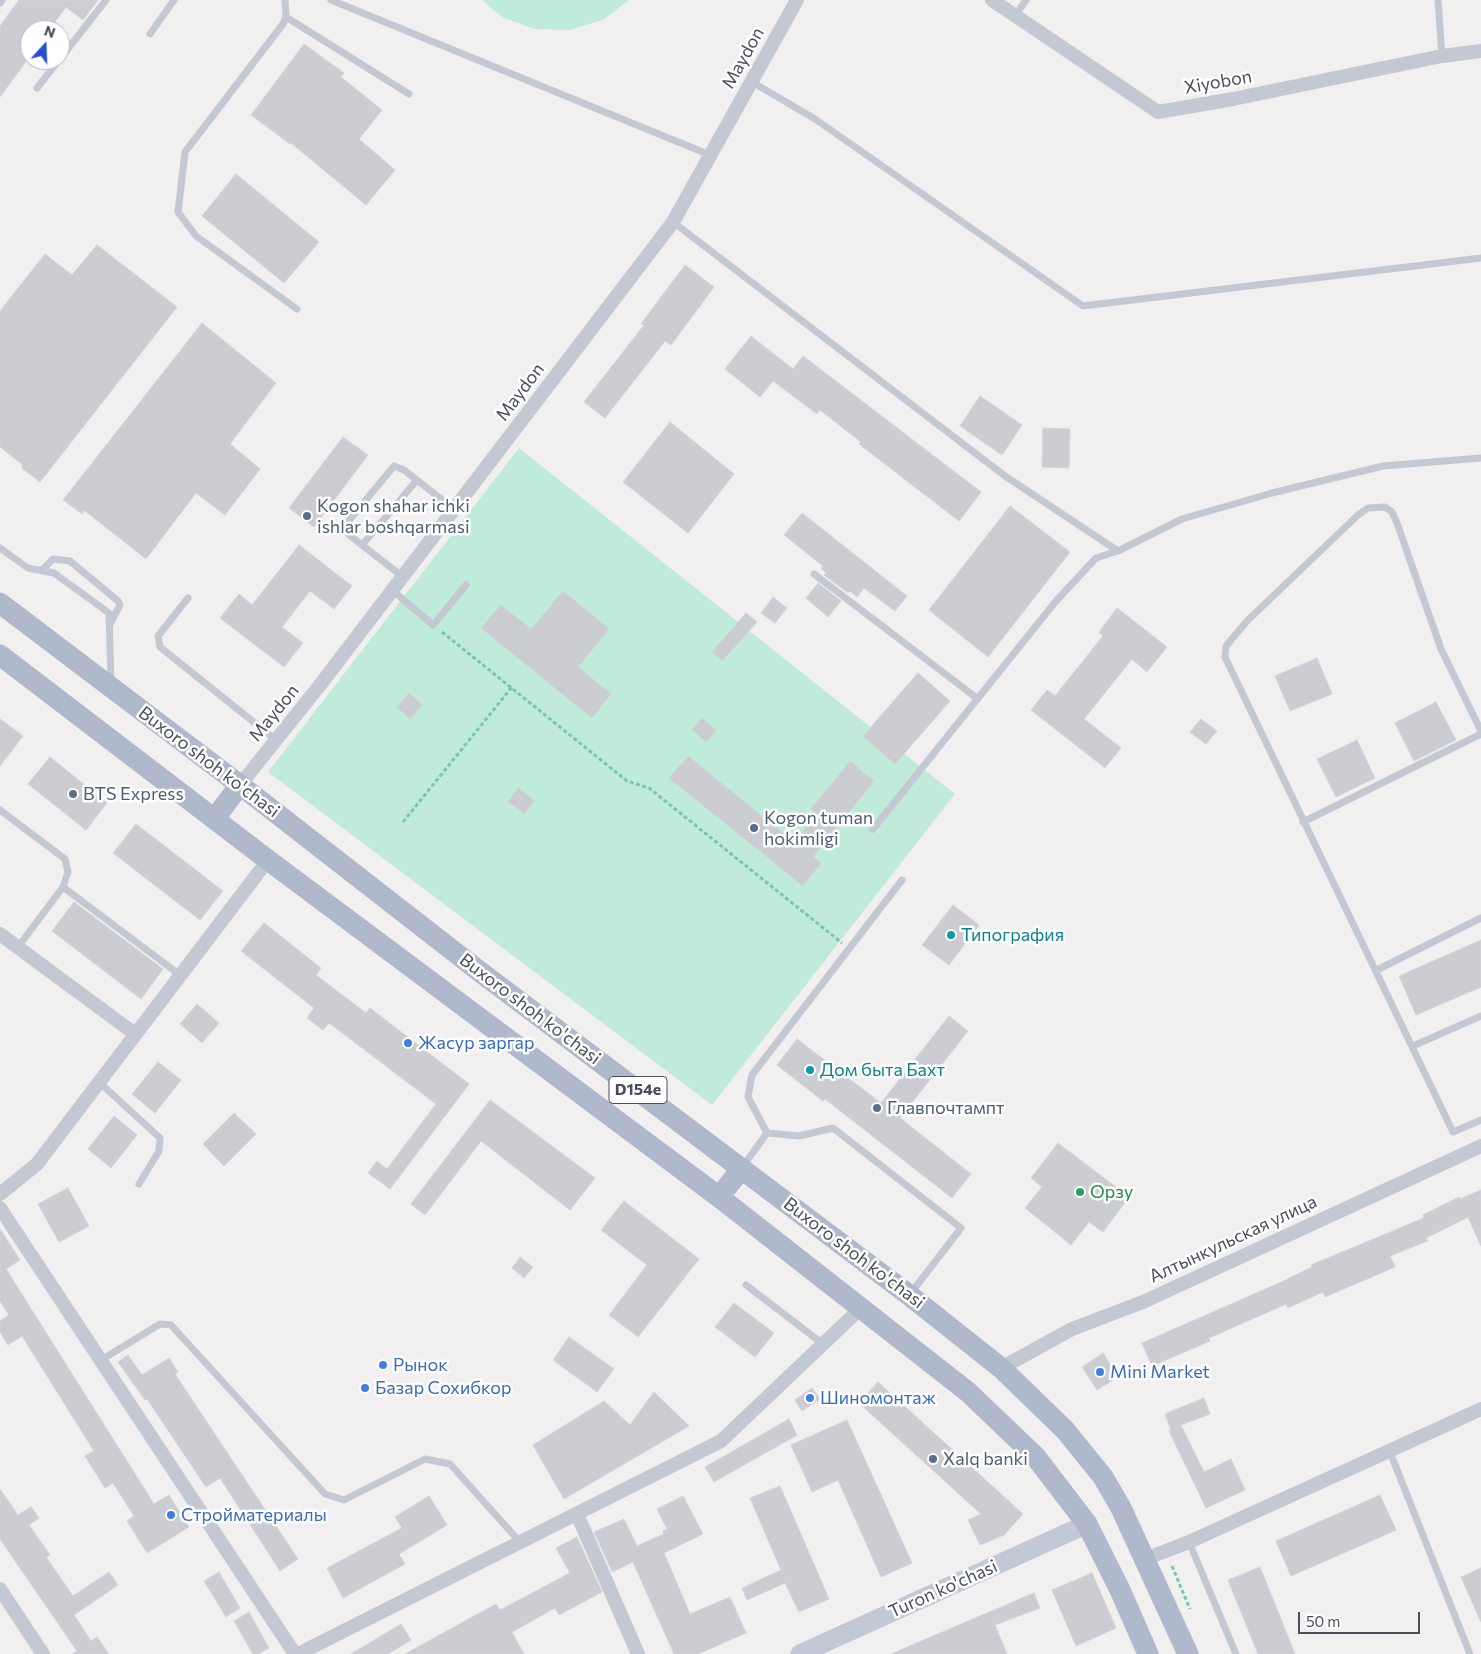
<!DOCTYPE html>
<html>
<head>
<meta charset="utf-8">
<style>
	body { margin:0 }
	#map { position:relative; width:1481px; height:1654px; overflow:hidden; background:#f1efef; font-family:Commissioner,sans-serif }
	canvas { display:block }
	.north { position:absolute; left:20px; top:20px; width:50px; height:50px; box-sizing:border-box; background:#fff; border:1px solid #b6b8bd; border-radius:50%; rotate:20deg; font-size:14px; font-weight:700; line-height:20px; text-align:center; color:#484e5a }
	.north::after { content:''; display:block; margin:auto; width:18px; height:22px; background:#284cd2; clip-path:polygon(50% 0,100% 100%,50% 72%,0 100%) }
	.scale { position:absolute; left:1298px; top:1612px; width:122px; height:22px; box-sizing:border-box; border:2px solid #484e5a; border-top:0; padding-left:6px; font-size:15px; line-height:18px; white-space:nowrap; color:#484e5a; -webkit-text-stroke:4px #fff; paint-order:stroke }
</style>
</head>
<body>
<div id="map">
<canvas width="1481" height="1654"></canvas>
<div class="north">N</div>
<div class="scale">50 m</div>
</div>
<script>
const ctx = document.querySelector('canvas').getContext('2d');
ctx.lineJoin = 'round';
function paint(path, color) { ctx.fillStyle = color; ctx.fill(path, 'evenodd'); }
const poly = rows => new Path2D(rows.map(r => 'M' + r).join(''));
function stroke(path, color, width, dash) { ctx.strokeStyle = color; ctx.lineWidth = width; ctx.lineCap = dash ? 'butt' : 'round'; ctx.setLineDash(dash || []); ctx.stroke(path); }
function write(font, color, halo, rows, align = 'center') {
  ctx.font = font + ' Commissioner,sans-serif'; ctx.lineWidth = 5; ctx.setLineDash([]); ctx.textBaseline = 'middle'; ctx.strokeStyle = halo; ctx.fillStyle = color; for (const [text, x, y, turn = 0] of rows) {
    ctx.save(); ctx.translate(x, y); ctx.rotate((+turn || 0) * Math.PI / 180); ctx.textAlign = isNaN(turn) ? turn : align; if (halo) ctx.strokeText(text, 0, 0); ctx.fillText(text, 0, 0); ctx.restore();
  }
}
const green = poly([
	[482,0,629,0,603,20,569,30,534,29,502,17],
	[519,448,955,794,712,1105,268,772]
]);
const building = poly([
	[19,0,98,0,83,20,66,7,49,30,30,30,30,56,0,97,0,26,19,0],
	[304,44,344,73,341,77,382,110,359,139,395,170,366,205,291,143,290,144,251,115,304,44],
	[236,174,319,242,284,283,202,216,236,174],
	[97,245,177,307,40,482,22,468,23,465,0,447,0,311,45,254,72,275,97,245],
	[685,265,714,287,671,345,665,341,605,418,584,402,644,325,641,324,685,265],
	[202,323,276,383,230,444,260,469,225,515,196,493,146,559,84,510,82,514,63,500,202,323],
	[751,336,793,369,803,356,981,492,959,521,859,444,861,442,820,410,817,414,773,381,760,397,725,369,751,336],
	[980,396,1022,425,1002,455,960,426,980,396],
	[670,422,734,474,688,533,623,482,670,422],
	[1043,428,1070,429,1069,468,1042,467,1043,428],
	[343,437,368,455,314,527,289,508,343,437],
	[1010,506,1070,552,988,657,929,610,1010,506],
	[802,513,907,596,895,611,864,588,857,597,850,591,848,593,824,575,826,573,821,568,823,566,784,535,802,513],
	[299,545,352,586,334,609,310,591,282,627,303,643,284,667,220,618,239,594,252,605,299,545],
	[818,583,841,601,828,617,806,598,818,583],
	[563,591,609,629,578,667,611,694,592,718,481,628,501,605,531,629,563,591],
	[773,597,787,608,775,623,761,613,773,597],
	[1117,608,1167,647,1147,672,1132,659,1084,719,1121,748,1105,768,1031,710,1047,690,1055,696,1103,636,1099,632,1117,608],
	[746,613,757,622,722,661,712,652,746,613],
	[1317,658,1332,694,1290,711,1275,676,1317,658],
	[918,673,950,701,895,764,863,736,918,673],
	[409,693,422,705,410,719,397,707,409,693],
	[1436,702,1456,740,1414,761,1395,723,1436,702],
	[702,718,716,730,706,742,692,729,702,718],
	[0,719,23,736,0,766,0,719],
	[1201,719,1217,731,1206,744,1190,732,1201,719],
	[1357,740,1375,778,1336,797,1317,759,1357,740],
	[688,756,794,842,817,814,811,809,850,761,874,781,813,857,821,863,803,886,669,778,688,756],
	[50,757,107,803,86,830,28,784,50,757],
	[519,788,534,801,524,814,508,801,519,788],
	[136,824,223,891,200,920,113,853,136,824],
	[74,902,163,969,141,999,52,931,74,902],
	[953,905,979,925,949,965,922,945,953,905],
	[264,923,321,968,316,975,366,1013,370,1008,469,1084,390,1189,368,1173,377,1161,387,1169,436,1104,329,1023,323,1030,307,1018,314,1008,241,951,264,923],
	[1481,940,1481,987,1416,1015,1399,976,1481,940],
	[197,1004,219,1023,202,1043,180,1024,197,1004],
	[949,1016,968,1031,900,1118,971,1174,952,1198,825,1099,823,1101,777,1065,797,1039,881,1103,949,1016],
	[158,1062,181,1080,155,1113,132,1094,158,1062],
	[490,1100,595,1178,570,1210,481,1141,425,1215,411,1204,490,1100],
	[234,1113,256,1134,224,1166,203,1144,234,1113],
	[114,1116,137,1135,111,1168,88,1149,114,1116],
	[1058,1143,1129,1197,1103,1232,1089,1222,1071,1245,1025,1208,1042,1187,1031,1178,1058,1143],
	[68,1188,89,1226,59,1242,38,1204,68,1188],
	[1481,1190,1481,1246,1468,1217,1426,1238,1428,1241,1390,1256,1395,1267,1325,1297,1323,1292,1288,1308,1286,1304,1209,1338,1210,1341,1152,1366,1142,1343,1277,1284,1312,1267,1311,1265,1424,1218,1423,1215,1459,1197,1460,1199,1481,1190],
	[624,1201,699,1259,638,1337,609,1315,647,1265,601,1230,624,1201],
	[0,1229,20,1260,6,1269,154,1504,169,1495,189,1527,147,1553,127,1521,134,1516,113,1483,105,1488,85,1456,94,1451,22,1336,8,1345,0,1332,0,1321,9,1315,0,1301,0,1229],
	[520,1257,533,1267,524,1278,512,1268,520,1257],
	[734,1303,774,1333,755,1357,715,1327,734,1303],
	[569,1337,614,1369,597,1392,553,1360,569,1337],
	[1103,1353,1118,1377,1097,1390,1082,1367,1103,1353],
	[128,1355,142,1375,169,1358,178,1372,175,1374,298,1559,280,1571,220,1478,206,1487,147,1399,145,1400,118,1362,128,1355],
	[878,1382,1023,1514,1004,1535,980,1545,968,1520,981,1514,859,1403,878,1382],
	[812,1388,820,1399,802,1411,795,1400,812,1388],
	[654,1392,689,1426,564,1499,533,1445,604,1401,630,1425,654,1392],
	[1204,1398,1210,1414,1181,1425,1204,1472,1231,1459,1245,1490,1206,1508,1169,1431,1171,1430,1165,1414,1204,1398],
	[789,1419,797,1435,714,1482,705,1467,789,1419],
	[847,1420,912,1563,881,1577,838,1480,812,1492,791,1445,847,1420],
	[780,1486,829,1599,799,1612,785,1583,747,1600,742,1588,781,1570,750,1498,780,1486],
	[0,1489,18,1515,31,1507,39,1518,29,1525,50,1555,46,1557,73,1596,109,1572,118,1585,74,1615,91,1641,97,1637,109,1654,72,1654,77,1651,0,1539,0,1489],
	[1380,1495,1396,1530,1291,1576,1276,1541,1380,1495],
	[429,1496,447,1525,399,1554,405,1564,343,1598,327,1568,402,1528,395,1517,429,1496],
	[683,1496,703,1534,664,1553,690,1614,730,1597,746,1633,698,1654,674,1654,633,1562,612,1572,594,1532,624,1519,637,1546,664,1534,663,1531,667,1529,657,1509,683,1496],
	[577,1537,602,1592,559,1615,555,1608,512,1632,524,1654,405,1654,496,1604,500,1610,570,1573,556,1548,577,1537],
	[1260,1567,1295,1654,1258,1654,1228,1580,1260,1567],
	[1481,1568,1481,1622,1461,1577,1481,1568],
	[219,1572,240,1608,226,1617,204,1581,219,1572],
	[1092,1573,1116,1628,1076,1646,1052,1590,1092,1573],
	[1034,1593,1040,1608,995,1625,1007,1654,891,1654,1034,1593],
	[249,1612,269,1648,258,1654,253,1654,234,1621,249,1612],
	[401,1624,411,1640,388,1654,351,1654,401,1624]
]);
const path = poly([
	[442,632,627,781,649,788,842,943],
	[403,822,512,687],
	[1172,1566,1190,1609]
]);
const lane = poly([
	[285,0,286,17,283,24,185,152,178,212,196,236,297,309],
	[331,0,710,155],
	[1438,0,1442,56],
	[0,3,2,0],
	[1015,16,1026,0],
	[286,17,409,94],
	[150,34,174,0],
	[60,59,106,0],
	[752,82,815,119,1083,306,1481,258],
	[37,88,59,60],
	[673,222,1005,476,1118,551,1182,519,1272,493,1383,466,1481,458],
	[362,545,417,480],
	[0,548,28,568,54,573,109,613,111,681],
	[42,570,53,559,70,561,118,601,120,605,110,624],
	[814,574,978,699],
	[403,577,348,534,346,524,394,466,404,470,454,509],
	[392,590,433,625,466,585],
	[188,598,158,636,160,647,276,740],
	[1481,731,1441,649,1397,523,1392,512,1385,507,1368,508,1358,515,1247,621,1226,646,1225,657,1453,1132,1481,1120],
	[0,810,65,859,68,872,63,887,180,975],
	[1303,822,1481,734],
	[873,829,1056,601,1096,558,1118,551],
	[902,880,752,1075,748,1097,767,1133,799,1136,833,1128,961,1228,911,1293],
	[18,947,63,887],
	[1377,970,1481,918],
	[1413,1046,1481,1016],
	[99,1082,160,1138,159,1151,139,1184],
	[744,1165,767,1133],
	[746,1285,823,1344],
	[101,1360,160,1324,171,1325,325,1494,344,1500,425,1459,450,1464,520,1542],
	[1390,1452,1470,1654],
	[1189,1542,1236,1654]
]);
const street = poly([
	[992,0,1158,112,1233,99,1442,56,1481,51],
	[240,785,320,685,673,222,797,0],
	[0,934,135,1034],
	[0,1194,37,1164,268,860],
	[0,1208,295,1654],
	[1001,1368,1072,1329,1143,1302,1481,1146],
	[577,1514,638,1654],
	[1145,1559,1189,1542,1481,1409],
	[0,1589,43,1654],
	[298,1654,721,1441,861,1308]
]);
const secondary = poly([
	[800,1654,1087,1524]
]);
const primary = poly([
	[0,603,240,785,479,971,909,1295,1001,1368,1065,1430,1103,1477,1121,1508,1188,1654],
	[0,655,268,860,719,1197,968,1392,1035,1456,1087,1524,1120,1590,1148,1654],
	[215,818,240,785],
	[719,1197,742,1168]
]);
const markers = [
	[307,516,5,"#5c6f8a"],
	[73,794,5,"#5c6f8a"],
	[754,828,5,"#5c6f8a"],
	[951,935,5,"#0f9aa8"],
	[408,1043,5,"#3f7fe0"],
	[810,1070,5,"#0f9aa8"],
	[877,1108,5,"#5c6f8a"],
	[1080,1192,5,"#2e9e5b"],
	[383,1365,5,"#3f7fe0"],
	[1100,1372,5,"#3f7fe0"],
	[365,1388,5,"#3f7fe0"],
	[810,1398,5,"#3f7fe0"],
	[933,1459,5,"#5c6f8a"],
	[171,1515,5,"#3f7fe0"]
];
const shields = [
	[638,1090,58]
];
const shieldNames = [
	["D154e",638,1090]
];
const streetNames = [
	["Maydon",743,58,-61],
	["Xiyobon",1218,82,-10],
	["Maydon",520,392,-53],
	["Maydon",274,713,-51],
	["Buxoro shoh ko'chasi",209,762,37],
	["Buxoro shoh ko'chasi",530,1009,37],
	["Алтынкульская улица",1233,1239,-25],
	["Buxoro shoh ko'chasi",854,1253,37],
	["Turon ko'chasi",943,1589,-24]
];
const serviceNames = [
	["Kogon shahar ichki",317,506],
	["ishlar boshqarmasi",317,527],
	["BTS Express",83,794],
	["Kogon tuman",764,818],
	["hokimligi",764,839],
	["Главпочтампт",887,1108],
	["Xalq banki",943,1459]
];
const cultureNames = [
	["Типография",961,935],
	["Дом быта Бахт",820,1070]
];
const shopNames = [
	["Жасур заргар",418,1043],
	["Рынок",393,1365],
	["Mini Market",1110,1372],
	["Базар Сохибкор",375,1388],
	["Шиномонтаж",820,1398],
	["Стройматериалы",181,1515]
];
const leisureNames = [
	["Орзу",1090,1192]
];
paint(green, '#c0ebda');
paint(building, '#cccdd3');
stroke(building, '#d3d3d9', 1);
stroke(path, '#7bc6b2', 3, [4, 2.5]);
stroke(lane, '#c3c8d2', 7);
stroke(street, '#c3c8d2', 14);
stroke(secondary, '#c3c8d6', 19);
stroke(primary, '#b0b8cb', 21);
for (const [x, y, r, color] of markers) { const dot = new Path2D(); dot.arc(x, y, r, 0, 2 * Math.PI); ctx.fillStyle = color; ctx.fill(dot); stroke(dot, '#fff', 2); }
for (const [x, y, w] of shields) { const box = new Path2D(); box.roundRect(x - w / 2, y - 13.5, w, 27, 4); ctx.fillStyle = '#fff'; ctx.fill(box); stroke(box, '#484e5a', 1); }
write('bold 16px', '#484e5a', null, shieldNames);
write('18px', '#484e5a', '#fff', streetNames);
write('18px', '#4e5e75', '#fff', serviceNames, 'left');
write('18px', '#0d838f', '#fff', cultureNames, 'left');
write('18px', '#366cbe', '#fff', shopNames, 'left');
write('18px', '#27864d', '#fff', leisureNames, 'left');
</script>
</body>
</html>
